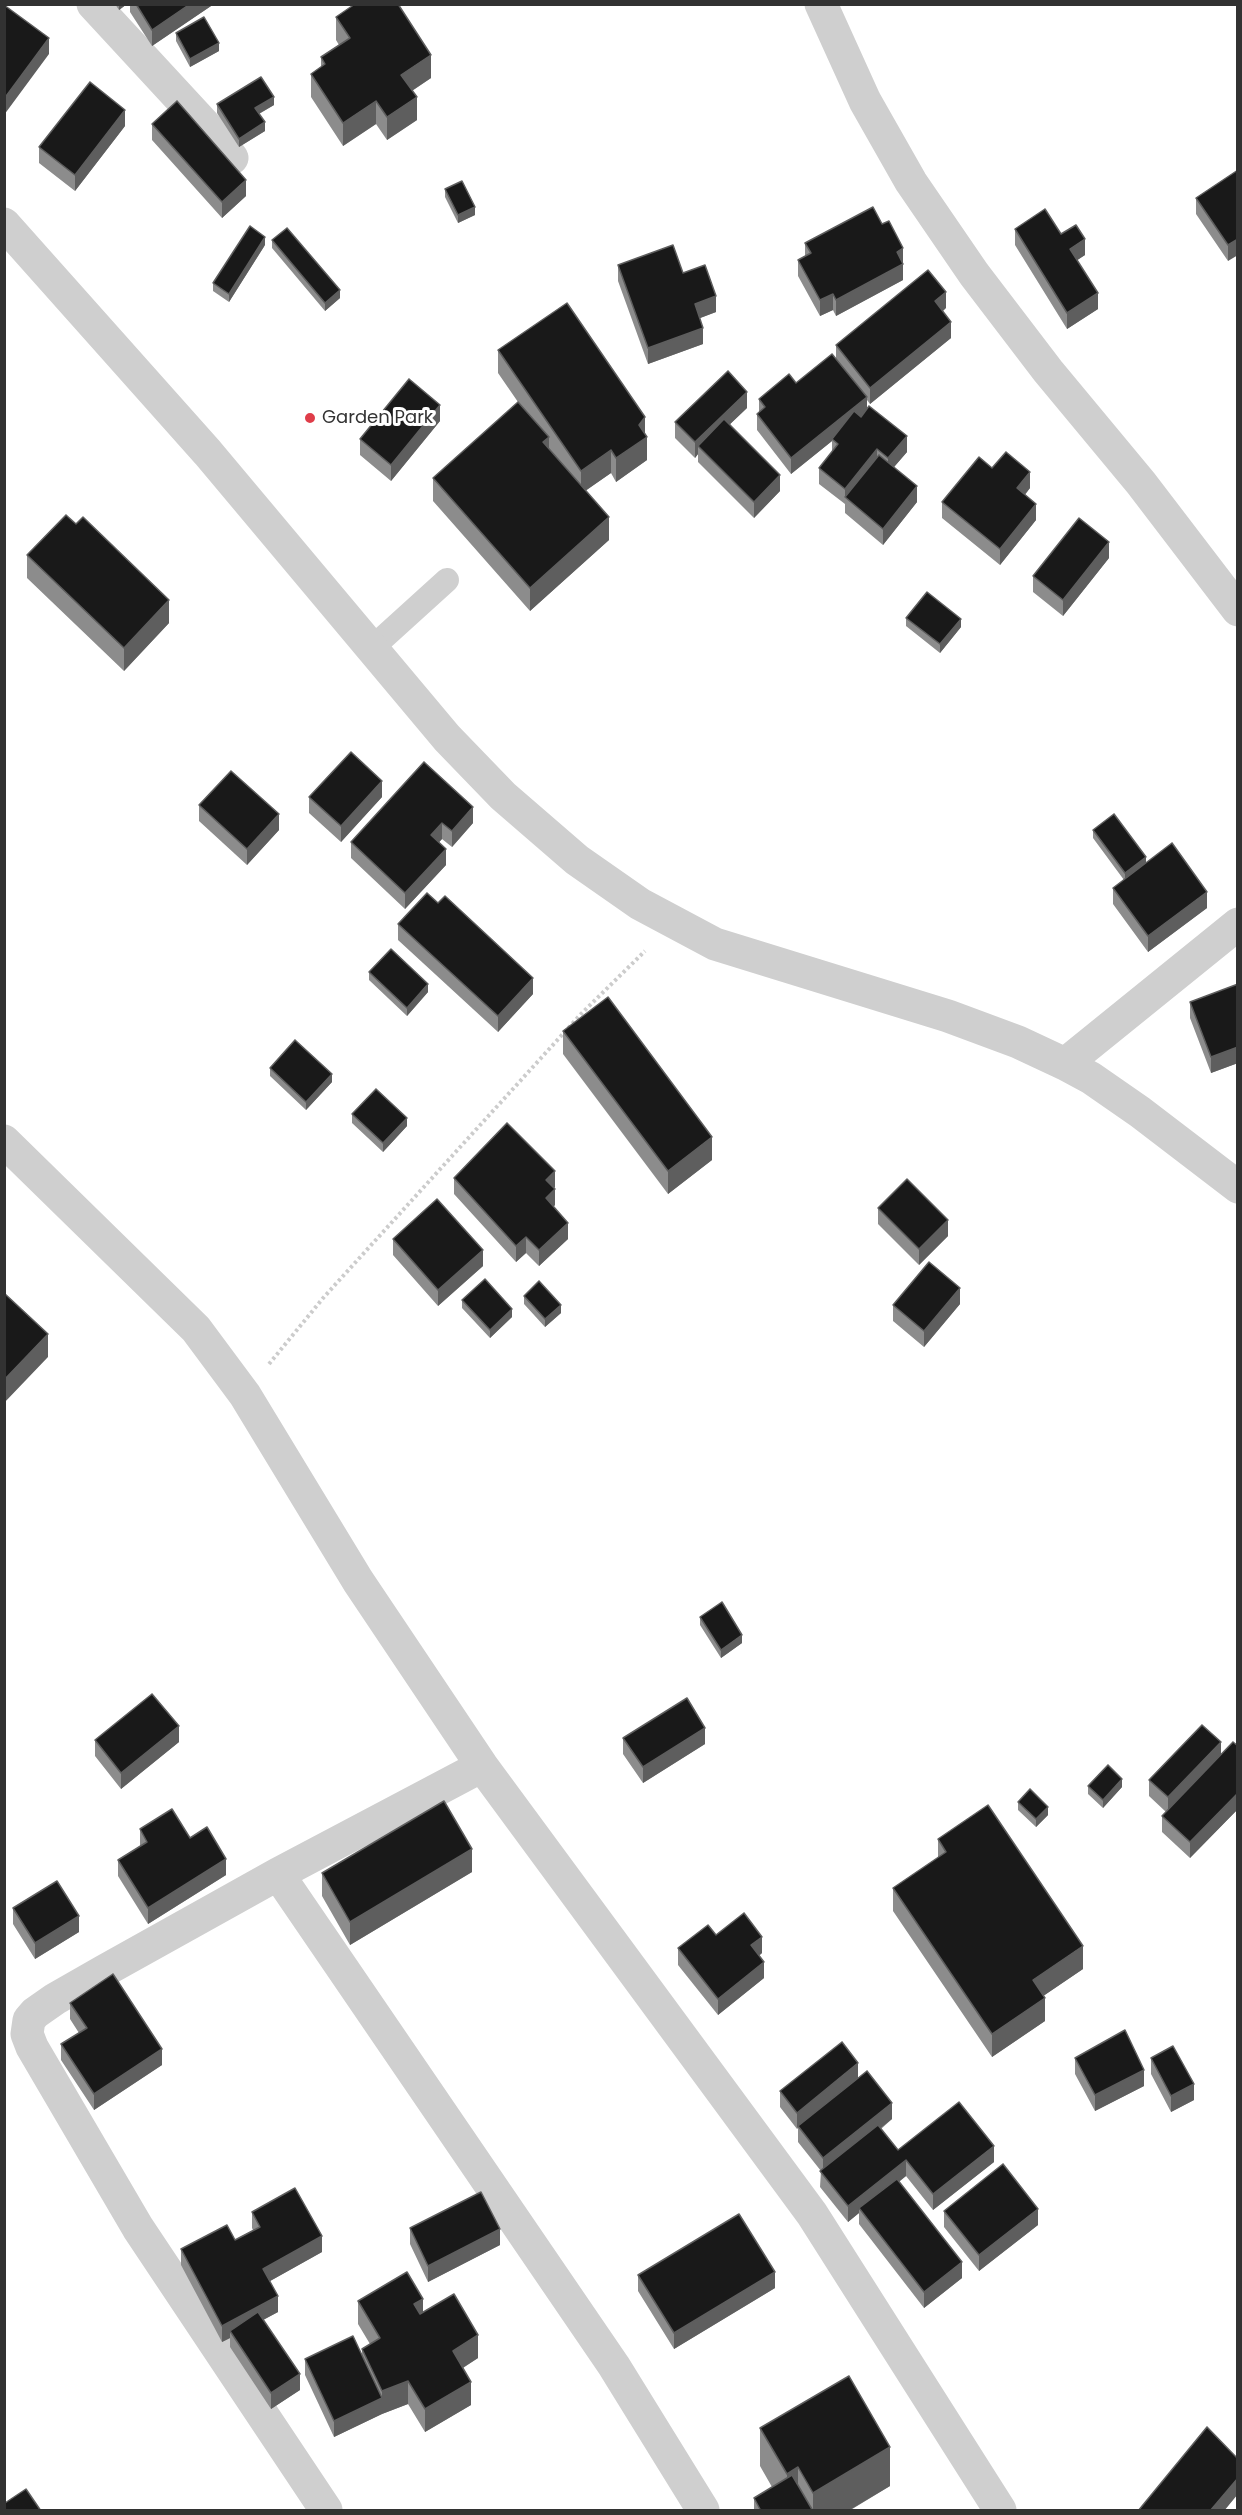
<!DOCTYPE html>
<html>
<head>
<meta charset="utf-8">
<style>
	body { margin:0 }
	#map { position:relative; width:1242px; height:2515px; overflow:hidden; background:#fff; font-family:Poppins,sans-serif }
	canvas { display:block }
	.frame { position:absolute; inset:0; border:6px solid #323232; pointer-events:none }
</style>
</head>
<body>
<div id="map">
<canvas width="1242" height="2515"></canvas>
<div class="frame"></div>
</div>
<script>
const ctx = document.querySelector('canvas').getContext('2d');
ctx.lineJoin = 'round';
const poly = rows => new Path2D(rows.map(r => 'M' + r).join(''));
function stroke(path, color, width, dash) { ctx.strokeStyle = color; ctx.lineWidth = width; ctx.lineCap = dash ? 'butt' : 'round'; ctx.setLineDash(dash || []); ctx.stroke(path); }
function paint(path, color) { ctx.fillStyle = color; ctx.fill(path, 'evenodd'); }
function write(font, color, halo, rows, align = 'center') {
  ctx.font = font + ' Poppins,sans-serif'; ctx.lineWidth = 6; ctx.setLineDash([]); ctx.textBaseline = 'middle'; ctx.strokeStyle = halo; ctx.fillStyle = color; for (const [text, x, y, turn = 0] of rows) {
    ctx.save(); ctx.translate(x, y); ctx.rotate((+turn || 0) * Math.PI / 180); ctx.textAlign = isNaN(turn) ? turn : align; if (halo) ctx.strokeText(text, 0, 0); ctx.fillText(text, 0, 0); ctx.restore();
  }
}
const path = poly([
	[269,1364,324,1297,581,1014,645,951]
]);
const lane = poly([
	[372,648,447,580]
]);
const street = poly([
	[93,4,214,135,232,158],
	[821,4,865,101,911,182,974,274,1048,371,1141,483,1238,610],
	[4,224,208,453,447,738,503,796,577,860,640,904,715,944,948,1016,1018,1042,1065,1064,1091,1078,1140,1112,1238,1187],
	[1065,1064,1238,924],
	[4,1141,196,1329,245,1395,358,1581,482,1766,812,2214,1000,2510],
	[278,1874,614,2366,703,2510],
	[326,2510,138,2228,32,2047,27,2034,29,2020,35,2013,55,1999,104,1971,278,1874,482,1766]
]);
const wall = poly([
	[115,4,127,4,119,10],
	[130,4,214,4,152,46,130,12],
	[336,17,431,78,412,91,417,120,387,140,376,124,343,146,311,97,311,74,321,67,321,57,339,45,336,40],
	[176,33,219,51,190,67,176,41],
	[217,104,274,105,259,114,265,131,239,147,217,113],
	[152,124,246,196,222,218,152,140],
	[125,126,75,191,39,163,39,147],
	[1238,170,1228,261,1196,214,1196,198],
	[445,189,475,215,458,223,445,197],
	[882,224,903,248,903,280,836,316,833,310,820,316,798,276,798,260,805,256,805,243],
	[1015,229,1061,234,1085,255,1077,260,1098,309,1067,329,1015,245],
	[272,240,340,298,325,311,272,248],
	[265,245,229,302,213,291,213,283],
	[618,265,683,273,716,312,700,318,703,344,648,364,618,281],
	[946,308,943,311,951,338,870,404,867,400,867,409,907,452,894,467,917,502,883,545,845,513,845,504,819,484,819,468,832,452,832,441,791,474,757,430,757,414,759,412,759,399,796,383,836,358,836,345],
	[498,350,645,435,647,460,616,482,611,473,586,490,609,540,530,611,433,501,433,478,518,402,498,373],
	[747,408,730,424,780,491,754,518,698,462,698,454,695,458,675,438,675,422],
	[440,421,391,481,360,455,360,439],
	[992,468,1030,488,1025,495,1036,520,1000,565,942,518,942,502],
	[27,555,169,623,124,671,27,578],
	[1109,558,1063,616,1033,592,1033,576],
	[906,618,961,627,940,653,906,626],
	[424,762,473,823,452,847,442,839,439,842,446,865,405,909,351,858,351,842],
	[309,797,382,797,341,842,309,813],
	[199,805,279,830,247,865,199,821],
	[1093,830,1146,863,1207,908,1148,952,1113,904,1113,888,1124,880,1093,838],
	[398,924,533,994,498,1032,398,940],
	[369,972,428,992,407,1016,369,980],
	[1238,984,1238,1063,1211,1073,1190,1018,1190,1002],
	[563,1031,712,1160,668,1194,563,1054],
	[270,1068,332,1082,306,1110,270,1076],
	[352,1114,407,1126,383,1152,352,1123],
	[454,1178,555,1187,554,1188,555,1205,553,1207,568,1239,539,1266,526,1253,516,1262,454,1194],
	[878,1208,948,1236,919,1265,878,1224],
	[393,1239,483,1266,438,1306,393,1255],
	[524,1296,561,1313,545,1327,524,1304],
	[462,1300,512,1317,490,1338,462,1308],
	[960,1304,924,1347,893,1321,893,1305],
	[700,1617,742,1643,721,1658,700,1625],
	[623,1738,705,1744,643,1783,623,1754],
	[95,1740,179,1742,121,1789,95,1756],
	[1238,1746,1238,1809,1190,1858,1162,1832,1162,1816,1166,1812,1149,1796,1149,1780,1221,1755],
	[1088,1786,1122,1787,1103,1808,1088,1794],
	[1018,1802,1048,1815,1036,1827,1018,1810],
	[140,1829,226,1875,148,1924,118,1876,118,1860,140,1846],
	[938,1839,1083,1969,1043,1996,1045,2021,992,2057,893,1911,893,1888,938,1858],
	[472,1872,350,1945,322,1896,322,1873],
	[13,1908,79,1932,35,1959,13,1924],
	[716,1935,762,1953,759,1956,764,1978,718,2015,678,1965,678,1948],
	[70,2003,162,2065,94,2110,61,2060,61,2044,79,2033,70,2019],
	[1075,2058,1144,2086,1095,2111,1075,2074],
	[1151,2058,1194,2100,1171,2112,1151,2074],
	[858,2078,892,2119,881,2129,898,2150,994,2162,933,2210,906,2176,899,2182,962,2278,924,2308,859,2224,859,2213,848,2222,820,2187,821,2171,798,2142,798,2128,797,2129,780,2107,780,2091],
	[944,2211,1038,2225,979,2271,944,2227],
	[252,2212,322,2252,270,2281,278,2312,263,2320,300,2390,271,2409,230,2347,230,2338,222,2342,181,2265,181,2249,235,2240,253,2230,252,2228],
	[410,2228,500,2245,428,2282,410,2244],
	[638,2275,775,2288,674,2349,638,2291],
	[358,2301,423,2313,478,2358,463,2368,471,2405,425,2432,408,2404,382,2414,334,2437,305,2375,305,2359,362,2356,362,2349,370,2344,358,2324],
	[760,2428,890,2486,849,2511,754,2511,754,2498,772,2487,760,2466]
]);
const shadedWall = poly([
	[119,4,127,4,119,10],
	[190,4,214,4,152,46,152,30],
	[49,38,49,54,4,115,4,99],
	[219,43,219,51,190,67,190,59],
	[431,55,431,78,401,98,401,75],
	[274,97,274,105,255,116,255,108],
	[417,97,417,120,387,140,387,117],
	[376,101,376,124,343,146,343,123],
	[125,110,125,126,75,191,75,175],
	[265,122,265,131,239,147,239,139],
	[246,180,246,196,222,218,222,202],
	[475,207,475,215,458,223,458,215],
	[265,237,265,245,229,302,229,294],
	[1085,239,1085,255,1070,265,1070,249],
	[1238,239,1238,255,1228,261,1228,245],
	[903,248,903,280,836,316,836,300,897,252],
	[340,290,340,298,325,311,325,303],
	[946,292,946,308,935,317,935,301],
	[1098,293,1098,309,1067,329,1067,313],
	[833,294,833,310,820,316,820,300],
	[716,296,716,312,695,320,695,304],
	[951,322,951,338,870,404,870,388],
	[703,328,703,344,648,364,648,348],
	[747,392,747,408,703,450,698,446,698,454,695,458,695,442],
	[867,397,867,413,832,439,832,441,791,474,791,458],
	[440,405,440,421,391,481,391,465],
	[645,417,645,438,647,437,647,460,616,482,616,458],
	[907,436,907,452,888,474,888,458],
	[549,437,549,460,543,442],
	[877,449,877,465,845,497,845,505,845,489],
	[611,450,611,473,581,494,581,471],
	[1030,472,1030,488,1017,504,1017,488],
	[780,475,780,491,754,518,754,502],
	[917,486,917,502,883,545,883,529],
	[1036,504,1036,520,1000,565,1000,549],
	[609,517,609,540,530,611,530,588],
	[1109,542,1109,558,1063,616,1063,600],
	[169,600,169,623,124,671,124,648],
	[961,619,961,627,940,653,940,644],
	[382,781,382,797,341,842,341,826],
	[473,807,473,823,452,847,452,831],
	[279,814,279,830,247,865,247,849],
	[442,823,442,839,431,851,431,835],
	[446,849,446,865,405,909,405,893],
	[1146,857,1146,865,1125,882,1125,873],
	[1207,892,1207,908,1148,952,1148,936],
	[533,978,533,994,498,1032,498,1016],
	[428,984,428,992,407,1016,407,1008],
	[1238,1047,1238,1063,1211,1073,1211,1057],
	[332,1074,332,1082,306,1110,306,1102],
	[407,1118,407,1126,383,1152,383,1143],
	[712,1137,712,1160,668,1194,668,1171],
	[555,1171,555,1187,546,1196,546,1180],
	[555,1189,555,1205,546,1214,546,1198],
	[948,1220,948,1236,919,1265,919,1249],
	[568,1223,568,1239,539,1266,539,1250],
	[526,1237,526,1253,516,1262,516,1246],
	[483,1250,483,1266,438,1306,438,1290],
	[960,1288,960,1304,924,1347,924,1331],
	[561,1305,561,1313,545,1327,545,1319],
	[512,1309,512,1317,490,1338,490,1330],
	[48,1334,48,1357,4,1403,4,1380],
	[742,1635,742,1643,721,1658,721,1650],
	[179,1726,179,1742,121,1789,121,1773],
	[705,1728,705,1744,643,1783,643,1767],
	[1221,1742,1221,1758,1168,1813,1168,1797],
	[1122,1779,1122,1787,1103,1808,1103,1800],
	[1238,1793,1238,1809,1190,1858,1190,1842],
	[1048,1807,1048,1815,1036,1827,1036,1819],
	[472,1849,472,1872,350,1945,350,1922],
	[226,1859,226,1875,148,1924,148,1908],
	[79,1916,79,1932,35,1959,35,1943],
	[762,1937,762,1953,751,1961,751,1945],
	[1083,1946,1083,1969,1033,2003,1033,1980],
	[764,1962,764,1978,718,2015,718,1999],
	[1045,1998,1045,2021,992,2057,992,2034],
	[162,2049,162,2065,94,2110,94,2094],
	[858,2063,858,2079,798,2126,797,2129,797,2113],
	[1144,2070,1144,2086,1095,2111,1095,2095],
	[1194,2084,1194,2100,1171,2112,1171,2096],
	[892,2103,892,2119,823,2174,823,2158],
	[994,2146,994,2162,933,2210,933,2194],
	[906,2160,906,2176,861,2211,859,2208,859,2213,848,2222,848,2206],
	[1038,2209,1038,2225,979,2271,979,2255],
	[500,2229,500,2245,428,2282,428,2266],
	[322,2236,322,2252,263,2285,263,2269],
	[962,2262,962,2278,924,2308,924,2292],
	[775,2272,775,2288,674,2349,674,2333],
	[278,2296,278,2312,233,2336,230,2331,230,2338,222,2342,222,2326],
	[423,2299,423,2322,414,2304],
	[478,2335,478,2358,453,2374,453,2351],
	[300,2374,300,2390,271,2409,271,2393],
	[408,2381,408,2404,382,2414,334,2437,334,2421,382,2398,382,2391],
	[471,2382,471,2405,425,2432,425,2409],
	[890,2447,890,2486,848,2511,813,2511,813,2493],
	[798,2467,798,2506,787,2511,787,2474],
	[1238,2478,1238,2494,1224,2511,1210,2511]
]);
const building = poly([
	[136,4,190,4,152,30,136,4],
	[355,4,398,4,431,55,401,75,417,97,387,117,376,101,343,123,311,74,325,64,321,57,350,38,336,17,355,4],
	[4,5,49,38,4,99,4,5],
	[204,17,219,43,190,59,176,33,204,17],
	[261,77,274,97,255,108,265,122,239,139,217,104,261,77],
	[90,82,125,110,75,175,39,147,90,82],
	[177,101,246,180,222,202,152,124,177,101],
	[1238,170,1238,239,1228,245,1196,198,1238,170],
	[462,181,475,207,458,215,445,189,462,181],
	[873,207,882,224,889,221,903,248,897,252,903,264,836,300,833,294,820,300,798,260,811,253,805,243,873,207],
	[1045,209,1061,234,1076,225,1085,239,1070,249,1098,293,1067,313,1015,229,1045,209],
	[250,226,265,237,229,294,213,283,250,226],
	[287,228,340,290,325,303,272,240,287,228],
	[673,245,683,273,705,265,716,296,695,304,703,328,648,348,618,265,673,245],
	[928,270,946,292,935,301,951,322,870,388,836,345,928,270],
	[567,303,645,417,639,425,647,437,616,458,611,450,581,471,498,350,567,303],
	[832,354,867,397,791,458,757,414,765,407,759,399,789,374,796,383,832,354],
	[728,371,747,392,695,442,675,422,728,371],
	[409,379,440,405,391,465,360,439,409,379],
	[518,402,549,437,543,442,609,517,530,588,433,478,518,402],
	[869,406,907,436,888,458,877,449,845,489,819,468,838,444,832,439,854,411,861,417,869,406],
	[724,419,780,475,754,502,698,446,724,419],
	[1006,452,1030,472,1017,488,1036,504,1000,549,942,502,979,457,992,468,1006,452],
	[879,455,917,486,883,529,845,497,879,455],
	[66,515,76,524,83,517,169,600,124,648,27,555,66,515],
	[1079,518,1109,542,1063,600,1033,576,1079,518],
	[927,592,961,619,940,644,906,618,927,592],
	[351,752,382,781,341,826,309,797,351,752],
	[424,762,473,807,452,831,442,823,431,835,446,849,405,893,351,842,424,762],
	[231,771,279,814,247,849,199,805,231,771],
	[1114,814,1146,857,1125,873,1093,830,1114,814],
	[1172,843,1207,892,1148,936,1113,888,1172,843],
	[427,893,438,903,445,896,533,978,498,1016,398,924,427,893],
	[391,949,428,984,407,1008,369,972,391,949],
	[1238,984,1238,1047,1211,1057,1190,1002,1238,984],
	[608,997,712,1137,668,1171,563,1031,608,997],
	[295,1040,332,1074,306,1102,270,1068,295,1040],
	[376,1089,407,1118,383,1143,352,1114,376,1089],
	[507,1123,555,1171,546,1180,555,1189,546,1198,568,1223,539,1250,526,1237,516,1246,454,1178,507,1123],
	[907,1179,948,1220,919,1249,878,1208,907,1179],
	[437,1199,483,1250,438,1290,393,1239,437,1199],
	[929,1262,960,1288,924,1331,893,1305,929,1262],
	[485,1279,512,1309,490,1330,462,1300,485,1279],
	[539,1281,561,1305,545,1319,524,1296,539,1281],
	[4,1293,48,1334,4,1380,4,1293],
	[722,1602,742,1635,721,1650,700,1617,722,1602],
	[152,1694,179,1726,121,1773,95,1740,152,1694],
	[687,1698,705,1728,643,1767,623,1738,687,1698],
	[1202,1725,1221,1742,1168,1797,1149,1780,1202,1725],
	[1233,1742,1238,1746,1238,1793,1190,1842,1162,1816,1233,1742],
	[1108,1765,1122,1779,1103,1800,1088,1786,1108,1765],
	[1030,1789,1048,1807,1036,1819,1018,1802,1030,1789],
	[444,1801,472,1849,350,1922,322,1873,444,1801],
	[988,1805,1083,1946,1033,1980,1045,1998,992,2034,893,1888,946,1852,938,1839,988,1805],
	[172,1809,190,1838,207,1827,226,1859,148,1908,118,1860,147,1842,140,1829,172,1809],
	[57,1881,79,1916,35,1943,13,1908,57,1881],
	[744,1913,762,1937,751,1945,764,1962,718,1999,678,1948,708,1925,716,1935,744,1913],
	[113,1974,162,2049,94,2094,61,2044,87,2028,70,2003,113,1974],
	[1125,2030,1144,2070,1095,2095,1075,2058,1125,2030],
	[842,2042,858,2063,797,2113,780,2091,842,2042],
	[1173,2046,1194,2084,1171,2096,1151,2058,1173,2046],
	[867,2071,892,2103,823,2158,798,2126,867,2071],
	[959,2102,994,2146,933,2194,906,2160,848,2206,820,2171,878,2125,898,2150,959,2102],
	[1003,2164,1038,2209,979,2255,944,2211,1003,2164],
	[897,2179,962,2262,924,2292,859,2208,897,2179],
	[295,2188,322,2236,263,2269,278,2296,222,2326,181,2249,227,2225,235,2240,260,2227,252,2212,295,2188],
	[481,2192,500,2229,428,2266,410,2228,481,2192],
	[739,2214,775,2272,674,2333,638,2275,739,2214],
	[407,2272,423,2299,414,2304,420,2314,454,2294,478,2335,453,2351,471,2382,425,2409,408,2381,382,2391,362,2349,380,2338,358,2301,407,2272],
	[258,2312,300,2374,271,2393,230,2331,258,2312],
	[353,2336,382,2398,334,2421,305,2359,353,2336],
	[849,2376,890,2447,813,2493,798,2467,787,2474,760,2428,849,2376],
	[1207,2427,1238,2459,1238,2478,1210,2511,1138,2511,1207,2427],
	[792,2475,813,2511,761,2511,754,2498,792,2475],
	[26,2489,41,2511,4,2511,4,2501,5,2503,26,2489]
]);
const markers = [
	[310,418,6,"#df3d49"]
];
const poiNames = [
	["Garden Park",322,418]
];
stroke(path, '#ccc', 4, [3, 3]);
stroke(lane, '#cfcfcf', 24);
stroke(street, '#cfcfcf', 33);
paint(wall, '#8c8c8c');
paint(shadedWall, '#5e5e5e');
paint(building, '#191919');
stroke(building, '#5e5e5e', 1.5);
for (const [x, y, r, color] of markers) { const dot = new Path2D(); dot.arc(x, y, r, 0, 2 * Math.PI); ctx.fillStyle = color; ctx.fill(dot); stroke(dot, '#fff', 2); }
write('18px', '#323232', '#fff', poiNames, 'left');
</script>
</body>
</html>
